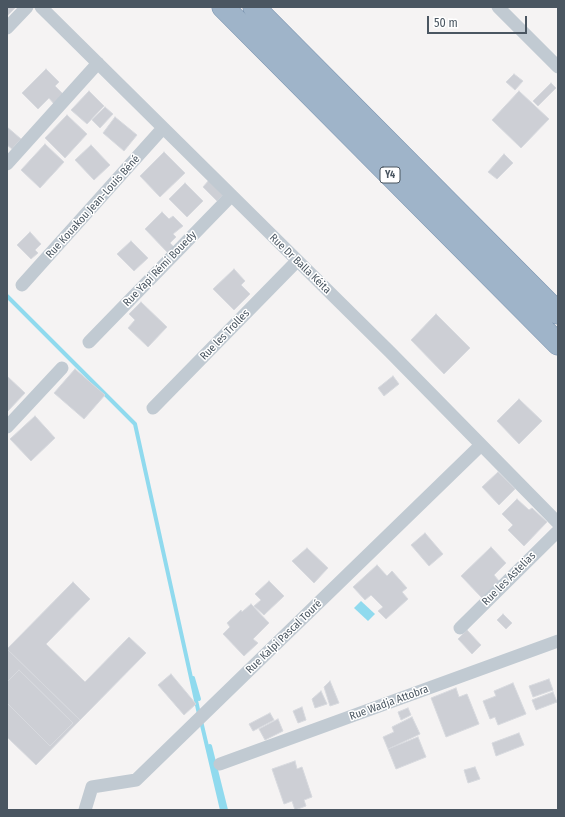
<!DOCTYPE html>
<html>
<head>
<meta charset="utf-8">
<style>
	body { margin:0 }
	#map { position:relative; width:565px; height:817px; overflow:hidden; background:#f5f3f3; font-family:"Fira Sans Condensed",sans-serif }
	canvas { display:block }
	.frame { position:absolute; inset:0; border:8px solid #4a5661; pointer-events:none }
	.scale { position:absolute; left:427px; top:16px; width:100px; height:18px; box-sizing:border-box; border:2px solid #4a5661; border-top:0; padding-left:5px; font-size:12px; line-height:14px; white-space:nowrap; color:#4a5661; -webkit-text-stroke:3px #fff; paint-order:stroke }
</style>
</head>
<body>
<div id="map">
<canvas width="565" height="817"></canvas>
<div class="frame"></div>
<div class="scale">50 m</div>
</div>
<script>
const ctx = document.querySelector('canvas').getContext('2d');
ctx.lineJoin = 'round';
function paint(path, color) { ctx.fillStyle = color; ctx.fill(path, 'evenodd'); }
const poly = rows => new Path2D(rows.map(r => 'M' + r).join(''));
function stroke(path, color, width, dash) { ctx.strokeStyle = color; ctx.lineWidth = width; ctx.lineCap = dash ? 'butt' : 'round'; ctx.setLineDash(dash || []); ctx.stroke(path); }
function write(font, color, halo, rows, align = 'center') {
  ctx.font = font + ' "Fira Sans Condensed",sans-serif'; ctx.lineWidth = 3; ctx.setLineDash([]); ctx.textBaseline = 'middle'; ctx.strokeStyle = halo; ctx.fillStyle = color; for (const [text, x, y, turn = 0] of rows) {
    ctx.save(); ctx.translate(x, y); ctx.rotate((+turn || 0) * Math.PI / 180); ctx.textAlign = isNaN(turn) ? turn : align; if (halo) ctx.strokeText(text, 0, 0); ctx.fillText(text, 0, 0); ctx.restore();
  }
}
const water = poly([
	[361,601,375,614,368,621,354,608]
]);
const stream = poly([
	[7,296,135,424,199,714],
	[193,678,199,699],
	[201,721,222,810],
	[210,746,226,810]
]);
const building = poly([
	[7,7,16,7,7,16,7,7],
	[46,69,59,82,55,86,63,94,54,104,49,98,38,109,22,93,46,69],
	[514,74,523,81,515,90,506,82,514,74],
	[551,83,556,88,538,106,533,101,551,83],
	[89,91,104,106,87,124,71,110,89,91],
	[519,91,549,119,521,148,492,120,519,91],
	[105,107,113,114,100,128,92,120,105,107],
	[67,115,87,134,65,158,45,138,67,115],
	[115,117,137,135,124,151,103,133,115,117],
	[7,127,21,139,12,149,7,145,7,127],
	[45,144,64,162,40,188,21,170,45,144],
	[91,145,110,165,94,180,75,160,91,145],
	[164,152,185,173,160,197,140,176,164,152],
	[504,154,513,163,497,179,488,172,504,154],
	[209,180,224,194,217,201,203,187,209,180],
	[185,183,203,201,187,217,169,199,185,183],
	[162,212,169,219,173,216,183,226,173,234,176,237,170,243,174,247,168,253,145,229,162,212],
	[30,232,41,244,35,250,38,253,31,259,17,245,30,232],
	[131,241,148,258,134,271,117,254,131,241],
	[234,269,245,281,241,285,250,294,234,310,213,289,234,269],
	[141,302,167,327,148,347,128,328,135,320,129,314,141,302],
	[436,314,470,348,444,374,411,340,436,314],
	[75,369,105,395,84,419,54,393,75,369],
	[7,376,25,393,7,412,7,376],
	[393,376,399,384,384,396,378,388,393,376],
	[519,399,542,421,519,444,497,421,519,399],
	[35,416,55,438,31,461,10,439,35,416],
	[498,472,515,489,499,505,482,487,498,472],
	[517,499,529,510,532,508,547,522,524,546,508,530,513,525,502,514,517,499],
	[425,533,443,554,429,566,411,545,425,533],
	[491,547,506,563,494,575,499,581,482,598,461,576,491,547],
	[307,548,328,568,314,583,292,561,307,548],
	[377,565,387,576,392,571,407,588,402,592,408,599,386,619,378,611,383,607,371,595,365,600,353,587,377,565],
	[269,581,284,596,264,615,254,606,261,600,255,594,269,581],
	[73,582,90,599,46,644,85,682,129,637,146,653,80,720,7,649,73,582],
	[251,604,269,623,253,639,258,643,244,656,223,634,230,627,227,623,241,610,242,612,251,604],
	[503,614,512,623,506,629,497,620,503,614],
	[467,630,481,645,472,654,458,639,467,630],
	[7,649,80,720,36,765,7,737,7,703,50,746,73,723,19,670,7,682,7,649],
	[19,670,73,723,50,746,7,703,7,682,19,670],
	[171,674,196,704,184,715,158,685,171,674],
	[549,679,553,690,533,697,529,686,549,679],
	[330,681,339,703,330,706,324,687,330,681],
	[513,683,526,714,498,725,495,717,490,719,483,701,496,696,494,691,513,683],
	[456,688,459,697,467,694,479,724,446,737,431,698,456,688],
	[321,691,327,704,315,708,312,699,321,691],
	[553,692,557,702,536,710,532,700,553,692],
	[302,707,306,720,298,723,293,711,302,707],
	[408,708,411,715,401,720,398,712,408,708],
	[270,713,274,720,253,731,249,724,270,713],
	[412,717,420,734,388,749,383,737,394,732,392,727,412,717],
	[278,719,283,731,265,740,259,729,278,719],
	[519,733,524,745,496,756,492,743,519,733],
	[418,737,426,757,396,769,388,749,418,737],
	[295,761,297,769,302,767,312,797,304,800,306,806,295,810,292,801,284,804,272,769,295,761],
	[475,767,480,779,468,783,464,770,475,767]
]);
const minor = poly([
	[41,7,390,352,558,523],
	[498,7,558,67],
	[7,28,27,7],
	[7,164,98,63],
	[22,285,163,128],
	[89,342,231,196],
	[153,408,297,261],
	[7,427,62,368],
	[460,628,558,531],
	[220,764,558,641],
	[85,810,92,787,136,780,481,445]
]);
const trunk = poly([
	[223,7,558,344],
	[254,7,558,313]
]);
const shields = [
	[390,175,20]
];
const shieldNames = [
	["Y4",390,175]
];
const streetNames = [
	["Rue Kouakou Jean-Louis Béné",93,207,-48],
	["Rue Dr Balla Kéita",300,264,44],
	["Rue Yapi Rémi Bouedy",160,269,-46],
	["Rue les Trolles",225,335,-46],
	["Rue les Astelias",509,579,-45],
	["Rue Kalpi Pascal Touré",284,637,-44],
	["Rue Wadja Attobra",389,703,-20]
];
paint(water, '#90daee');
stroke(stream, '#90daee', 4);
paint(building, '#cdcfd5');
stroke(building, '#d7d9de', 1);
stroke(trunk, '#7690ad', 23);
stroke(minor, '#c1cad2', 13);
stroke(trunk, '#9fb4c9', 22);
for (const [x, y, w] of shields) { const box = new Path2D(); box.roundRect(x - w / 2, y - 8, w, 16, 3); ctx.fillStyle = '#fff'; ctx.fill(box); stroke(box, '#4a5661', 1); }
write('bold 10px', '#4a5661', null, shieldNames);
write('11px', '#4a5661', '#fff', streetNames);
</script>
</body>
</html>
